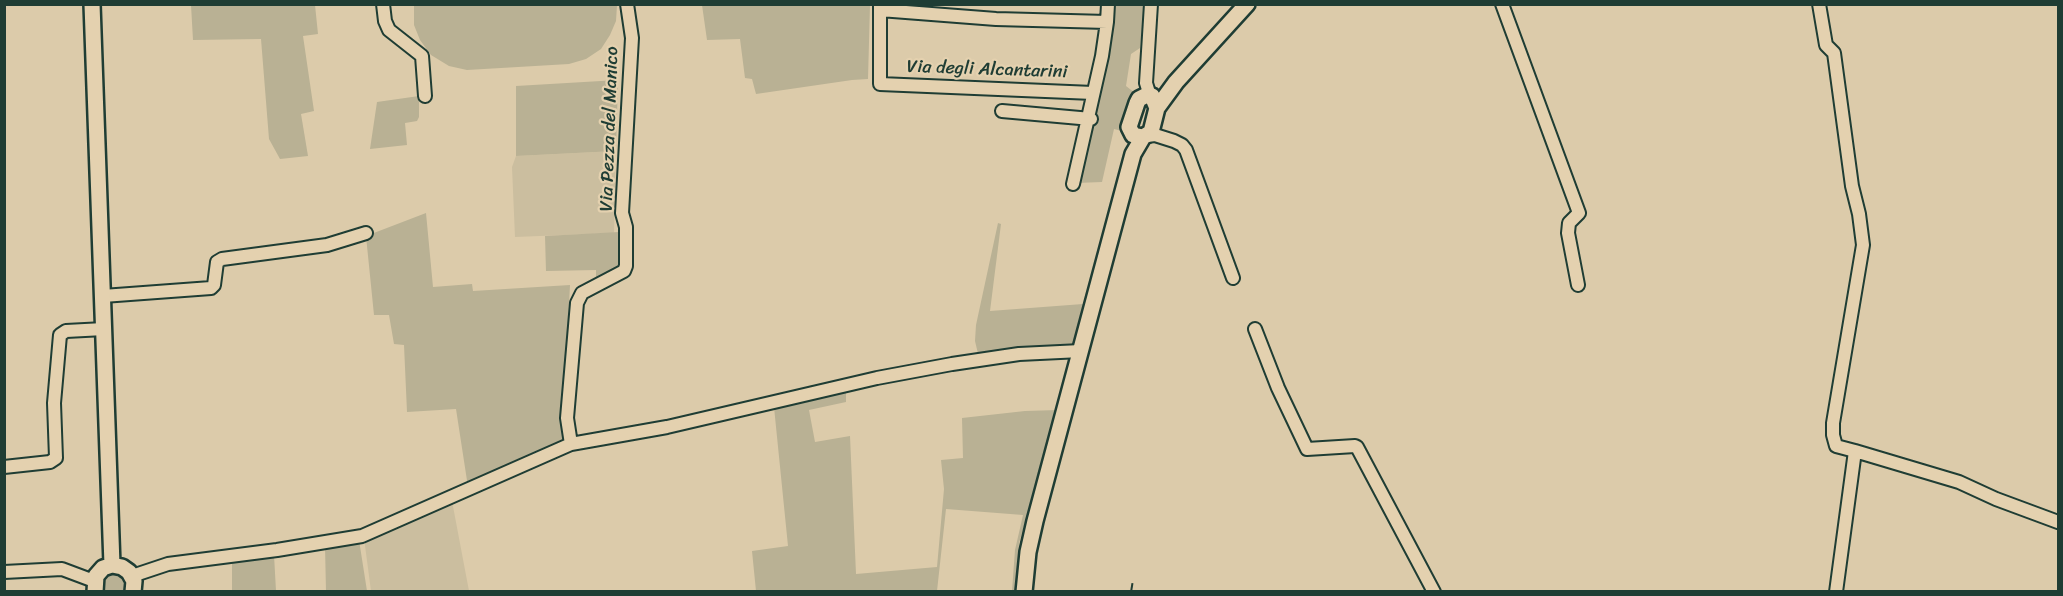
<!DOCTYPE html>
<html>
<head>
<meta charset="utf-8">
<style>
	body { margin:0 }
	#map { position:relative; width:2063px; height:596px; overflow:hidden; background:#dccbaa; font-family:Sriracha,sans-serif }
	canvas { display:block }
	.frame { position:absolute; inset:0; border:6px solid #1f3d34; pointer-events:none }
</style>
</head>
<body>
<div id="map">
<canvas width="2063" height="596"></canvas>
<div class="frame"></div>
</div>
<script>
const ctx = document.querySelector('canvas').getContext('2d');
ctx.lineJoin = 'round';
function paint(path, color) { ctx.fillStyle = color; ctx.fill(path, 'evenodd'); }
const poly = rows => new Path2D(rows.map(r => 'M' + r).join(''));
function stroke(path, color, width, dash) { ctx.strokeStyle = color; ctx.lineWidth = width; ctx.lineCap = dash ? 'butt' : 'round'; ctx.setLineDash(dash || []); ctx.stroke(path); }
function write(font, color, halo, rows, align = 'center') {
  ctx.font = font + ' Sriracha,sans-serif'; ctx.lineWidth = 4.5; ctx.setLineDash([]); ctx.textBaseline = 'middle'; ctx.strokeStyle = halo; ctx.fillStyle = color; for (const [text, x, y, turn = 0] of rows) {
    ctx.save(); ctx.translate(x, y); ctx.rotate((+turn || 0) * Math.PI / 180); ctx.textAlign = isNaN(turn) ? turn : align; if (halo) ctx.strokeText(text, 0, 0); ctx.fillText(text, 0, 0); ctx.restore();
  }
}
const built = poly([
	[616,151,614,233,515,237,512,167,516,156],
	[452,501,469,591,371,591,364,538]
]);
const green = poly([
	[414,4,617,4,617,5,616,21,610,35,601,49,586,59,569,64,467,70,449,66,431,55,420,40,414,25],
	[191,5,315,5,318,34,303,36,314,111,301,114,308,156,280,159,269,139,261,39,193,40],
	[702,5,870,5,868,79,852,80,756,94,752,79,745,78,740,39,707,40],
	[1113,5,1145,5,1140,48,1131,54,1126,86,1135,93,1126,132,1114,129,1102,182,1076,183,1113,34],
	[618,80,616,151,516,156,516,86],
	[419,96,419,117,417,121,405,123,407,145,370,149,377,102],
	[426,213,433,287,472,284,473,291,570,285,567,345,562,406,563,446,468,487,456,409,407,412,404,345,394,344,389,315,374,315,366,236],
	[998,223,1001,224,990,311,1083,304,1074,350,979,358,975,341,976,325],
	[619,232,621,265,616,273,596,283,596,270,546,271,545,236],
	[846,391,846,402,809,410,815,442,850,436,856,574,937,567,944,489,941,460,963,458,962,418,1025,411,1058,410,1019,543,1016,591,1012,591,1015,550,1023,515,946,509,937,591,756,591,752,551,788,546,774,407],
	[359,540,367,591,326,591,325,546],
	[274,555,276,591,232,592,232,561],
	[111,573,118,573,124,578,127,584,125,591,103,591,102,587,103,580]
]);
const minor = poly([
	[383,4,385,21,389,30,422,56,425,96],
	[880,4,880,84,1093,93],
	[1502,4,1579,213,1569,223,1568,233,1578,285],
	[1819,4,1826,45,1834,53,1852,186,1859,214,1863,245,1833,423,1833,435,1836,446,1855,451,1836,592],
	[880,10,996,19,1107,22],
	[1150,96,1146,83,1151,4],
	[1002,111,1091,119],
	[1147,136,1155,135,1174,141,1182,145,1186,150,1233,278],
	[1073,184,1102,56,1107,22,1108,4],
	[103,296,211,288,214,285,217,262,222,259,327,245,366,233],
	[1255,329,1278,388,1307,449,1355,446,1357,447,1434,592],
	[571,444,567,418,577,303,582,293,624,271,626,266,626,227,622,213,632,38,627,4],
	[1855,451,1959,482,1996,499,2058,522],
	[4,467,50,462,56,458,54,403,60,335,66,331,104,329],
	[4,572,62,569,94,581],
	[132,576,168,564,277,550,362,536,571,444,667,427,877,378,952,364,1019,354,1081,351]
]);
const major = poly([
	[92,4,112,565],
	[1145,96,1152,96,1157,108,1151,132,1143,137,1133,135,1129,127,1137,103,1139,99,1145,96],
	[1157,108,1176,82,1247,4],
	[95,592,96,576,103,568,112,565,122,567,129,572,134,581,133,592],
	[1024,592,1028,552,1035,521,1133,154,1143,137]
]);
const rail = poly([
	[1131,592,1133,580]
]);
const streetNames = [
	["Via degli Alcantarini",987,70,2],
	["Via Pezza del Manico",610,129,-88]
];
paint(built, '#cbbe9f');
paint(green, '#b9b194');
stroke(minor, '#1f3d34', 16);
stroke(major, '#1f3d34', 20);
stroke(minor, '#e4d1af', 12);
stroke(major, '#e4d1af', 15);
stroke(rail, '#1f3d34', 2, [9, 4.5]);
write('18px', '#1f3d34', '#e4d1af', streetNames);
</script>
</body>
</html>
